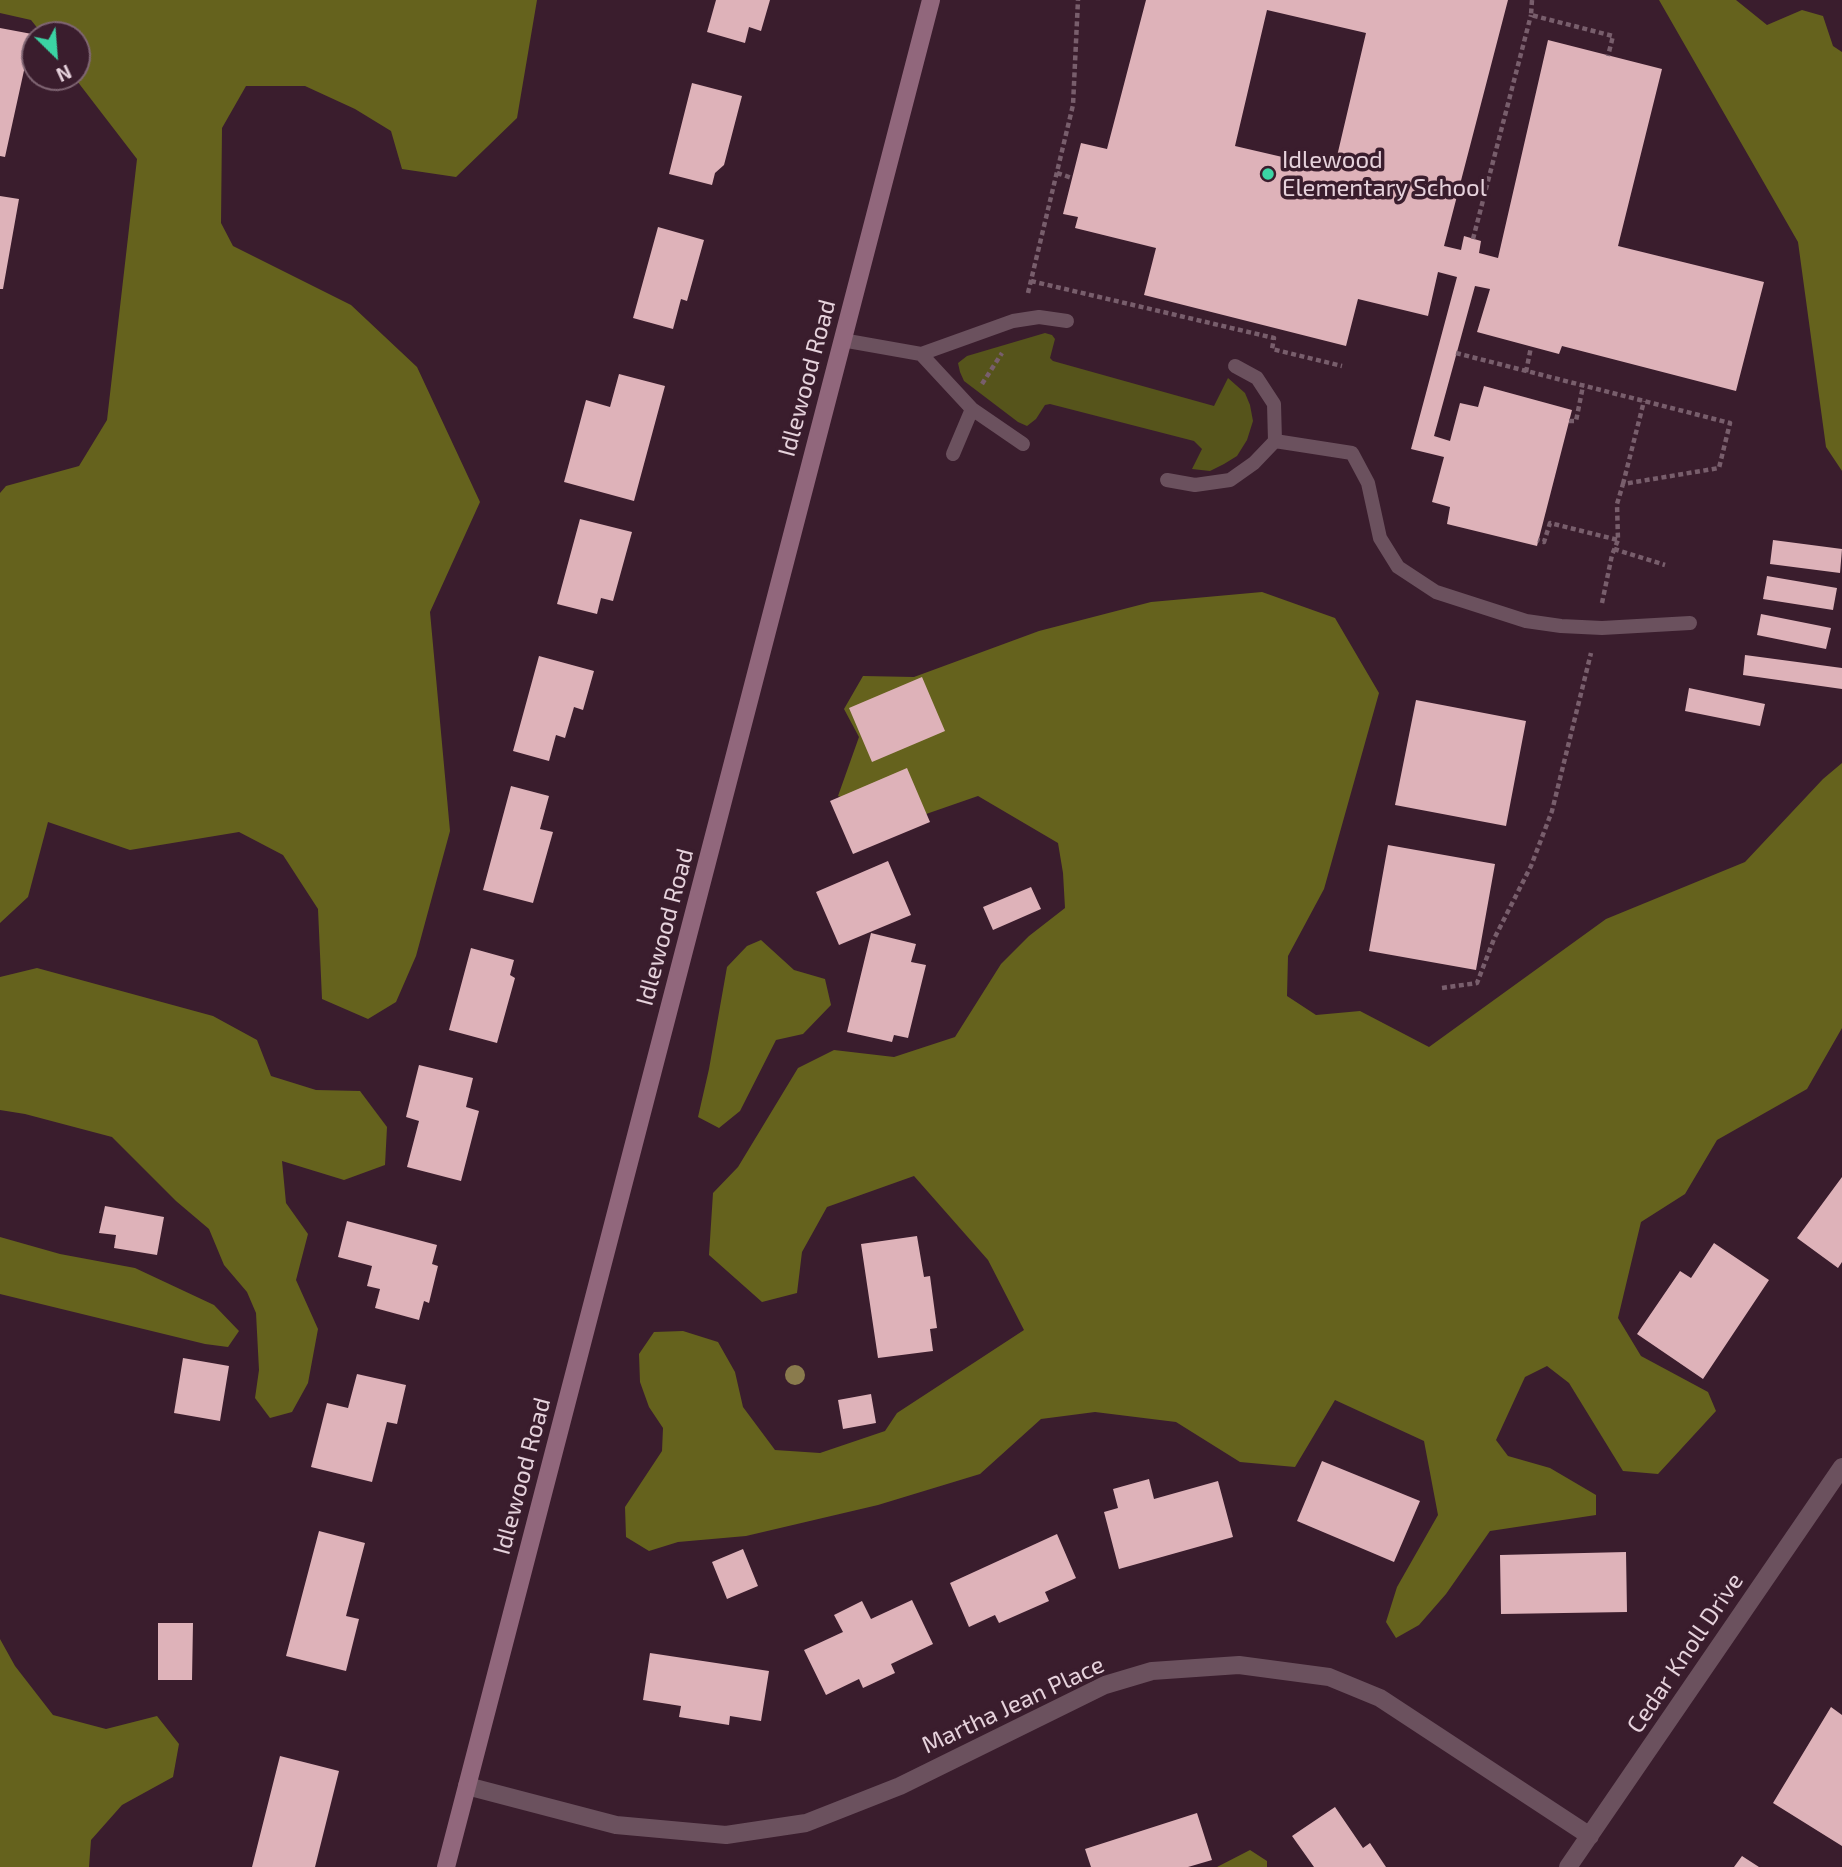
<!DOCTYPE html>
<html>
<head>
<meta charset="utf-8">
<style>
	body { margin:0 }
	#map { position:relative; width:1842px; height:1867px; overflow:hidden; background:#3a1d2d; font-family:"Exo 2",sans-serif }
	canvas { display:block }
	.north { position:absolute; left:21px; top:21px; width:70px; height:70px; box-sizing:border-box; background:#3a1d2d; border:2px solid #7f6573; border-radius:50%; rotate:155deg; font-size:19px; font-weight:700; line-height:28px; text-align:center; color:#e6d2dc }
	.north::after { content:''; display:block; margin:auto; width:24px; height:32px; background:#3bd4a4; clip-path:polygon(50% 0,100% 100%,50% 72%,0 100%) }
</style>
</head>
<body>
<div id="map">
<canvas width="1842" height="1867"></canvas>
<div class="north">N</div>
</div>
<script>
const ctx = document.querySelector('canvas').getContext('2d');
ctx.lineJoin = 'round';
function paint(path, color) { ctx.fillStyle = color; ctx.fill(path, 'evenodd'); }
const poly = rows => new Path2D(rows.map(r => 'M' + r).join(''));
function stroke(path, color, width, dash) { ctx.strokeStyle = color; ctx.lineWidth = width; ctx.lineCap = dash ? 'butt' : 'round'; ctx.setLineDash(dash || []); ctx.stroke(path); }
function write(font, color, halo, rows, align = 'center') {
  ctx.font = font + ' "Exo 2",sans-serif'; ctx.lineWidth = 7; ctx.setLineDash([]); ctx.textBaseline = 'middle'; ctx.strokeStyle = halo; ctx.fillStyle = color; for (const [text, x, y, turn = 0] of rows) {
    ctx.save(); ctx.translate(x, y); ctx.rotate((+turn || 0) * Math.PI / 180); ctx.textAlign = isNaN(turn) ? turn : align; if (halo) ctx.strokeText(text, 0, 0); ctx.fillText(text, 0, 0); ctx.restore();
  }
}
const green = poly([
	[1045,333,1052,335,1055,339,1050,358,1053,361,1214,406,1228,378,1245,393,1250,405,1253,421,1247,440,1237,456,1224,464,1210,471,1192,469,1202,449,1194,441,1050,404,1045,405,1036,419,1027,426,1018,422,964,381,960,372,958,363,967,356]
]);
const forest = poly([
	[0,0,537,0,517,118,456,177,402,169,391,131,355,109,305,86,246,86,222,128,221,223,233,246,351,305,417,367,480,502,430,612,450,831,416,956,396,1002,368,1019,322,999,318,909,283,855,239,832,130,850,48,822,28,897,0,923,0,493,6,486,79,466,107,420,137,159,74,77,77,77,77,35,43,35,31,20,0,13],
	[1659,0,1736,0,1767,25,1802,10,1823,16,1833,46,1842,52,1842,471,1826,447,1798,242],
	[1262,592,1335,618,1379,693,1324,889,1288,956,1287,996,1316,1015,1360,1011,1429,1047,1606,919,1745,862,1823,779,1842,763,1842,1028,1807,1089,1717,1140,1685,1194,1641,1222,1618,1318,1641,1356,1708,1392,1716,1411,1658,1474,1623,1471,1569,1383,1547,1366,1525,1377,1496,1440,1508,1456,1550,1468,1596,1495,1596,1515,1490,1531,1446,1594,1419,1625,1396,1638,1386,1622,1397,1587,1438,1515,1424,1441,1335,1400,1295,1467,1240,1462,1176,1422,1095,1412,1041,1419,980,1474,878,1505,746,1536,678,1542,649,1551,626,1537,625,1507,662,1451,663,1428,649,1407,640,1382,639,1354,654,1332,683,1331,718,1342,735,1372,743,1407,775,1450,820,1453,885,1431,897,1413,1024,1330,988,1260,914,1176,827,1207,802,1252,797,1293,762,1302,709,1255,713,1193,738,1167,798,1068,834,1050,894,1057,955,1037,1001,964,1029,936,1065,908,1063,873,1058,843,978,796,906,821,838,796,859,737,844,709,863,676,914,677,1039,631,1151,602],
	[761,940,794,970,825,979,831,1005,803,1034,776,1040,740,1111,719,1128,698,1117,709,1069,727,967,747,946],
	[37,968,213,1016,257,1040,271,1076,316,1090,360,1091,387,1127,385,1165,344,1180,282,1161,286,1203,308,1234,296,1280,318,1329,308,1383,292,1412,270,1418,255,1398,259,1370,256,1313,247,1292,224,1265,209,1229,176,1201,112,1137,25,1114,0,1110,0,977],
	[0,1237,60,1254,135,1268,214,1305,239,1331,228,1347,205,1344,0,1294],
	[0,1639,15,1666,53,1715,106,1729,157,1716,179,1744,173,1777,122,1805,91,1840,89,1867,0,1867],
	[1250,1850,1267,1861,1267,1867,1217,1867]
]);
const building = poly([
	[716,0,770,0,761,31,749,27,745,43,707,32],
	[1146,0,1508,0,1444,246,1461,250,1464,236,1481,241,1479,253,1498,258,1548,40,1662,69,1618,246,1764,282,1736,391,1562,346,1559,354,1477,332,1490,289,1475,286,1434,436,1450,441,1460,403,1478,407,1484,386,1572,410,1537,546,1447,524,1450,507,1432,502,1444,457,1411,449,1457,277,1438,272,1428,316,1358,299,1346,346,1144,295,1156,248,1075,228,1078,217,1063,214,1081,143,1107,149],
	[1267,10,1366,33,1334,169,1235,146],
	[0,28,32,34,5,157,0,156],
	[692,83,742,96,724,165,715,173,712,185,669,174],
	[0,196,19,199,3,289,0,289],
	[658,227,704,240,687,301,681,299,673,329,633,318],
	[619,374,665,386,634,501,564,482,586,400,610,407],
	[580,519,632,532,613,601,601,598,597,614,557,604],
	[1773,540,1842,549,1840,573,1770,564],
	[1767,576,1837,588,1833,610,1763,599],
	[1761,614,1831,628,1826,649,1757,635],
	[1745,655,1842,668,1842,689,1743,675],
	[539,656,594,671,583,710,574,707,565,738,556,735,549,761,513,751],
	[922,677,945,731,872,762,849,708],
	[1689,688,1765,704,1760,726,1685,711],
	[1416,700,1526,721,1506,826,1395,805],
	[907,768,930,822,853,854,830,801],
	[511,786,549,796,540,829,553,832,533,903,483,890],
	[1388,845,1495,864,1476,970,1369,951],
	[888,861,911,915,839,945,816,892],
	[1031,887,1041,909,993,930,983,907],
	[871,933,916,944,911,962,926,965,908,1038,894,1035,892,1042,847,1032],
	[471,948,514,960,510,975,515,978,497,1043,449,1030],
	[419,1065,473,1078,466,1107,479,1111,461,1181,407,1167,419,1121,406,1117],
	[1842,1177,1842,1262,1838,1268,1797,1238],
	[105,1206,164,1217,157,1255,114,1248,116,1235,99,1233],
	[347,1221,437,1245,432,1264,438,1266,429,1303,424,1301,419,1320,375,1308,380,1289,367,1286,372,1266,338,1257],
	[917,1236,924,1277,930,1276,937,1328,930,1329,933,1351,878,1358,861,1244],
	[1714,1243,1769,1280,1703,1379,1637,1334,1680,1271,1691,1278],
	[183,1358,229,1366,220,1421,174,1413],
	[357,1374,406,1385,397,1424,387,1422,372,1482,311,1467,327,1403,348,1408],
	[871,1394,876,1423,843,1429,838,1400],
	[1322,1461,1420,1501,1394,1562,1297,1521],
	[1149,1479,1154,1499,1218,1481,1233,1537,1119,1569,1104,1512,1118,1508,1113,1489],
	[319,1531,365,1543,346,1616,359,1619,346,1671,286,1656],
	[1057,1534,1076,1578,1045,1592,1049,1601,999,1623,995,1615,969,1627,950,1583],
	[743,1549,758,1586,727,1599,712,1562],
	[1626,1552,1627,1612,1501,1614,1500,1555],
	[912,1600,933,1644,891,1664,895,1673,863,1688,859,1679,826,1695,804,1650,843,1632,834,1615,862,1601,871,1619],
	[158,1623,193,1623,192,1680,158,1680],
	[650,1653,769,1671,761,1721,730,1716,729,1725,679,1717,681,1706,643,1700],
	[1831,1707,1842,1715,1842,1846,1773,1803],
	[280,1756,339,1771,315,1867,252,1867],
	[1335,1807,1363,1848,1370,1843,1386,1867,1314,1867,1292,1836],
	[1197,1813,1212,1860,1188,1867,1091,1867,1085,1849],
	[1742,1856,1759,1867,1734,1867]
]);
const path = poly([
	[1532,0,1531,15,1613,36,1608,56],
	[1057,173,1072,178],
	[1473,239,1531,15],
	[1031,281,1274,338,1272,349,1342,366],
	[1028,293,1073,105,1078,0],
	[1456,353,1730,423,1719,468,1623,484,1617,504,1618,540,1550,523,1544,542,1538,540],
	[1526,372,1531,347],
	[982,384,1002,353],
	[1569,421,1576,421,1583,386],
	[1623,484,1644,401],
	[1614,549,1665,565],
	[1602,603,1612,555,1618,540],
	[1442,988,1477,983,1494,939,1531,866,1552,811,1591,653]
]);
const lane = poly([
	[842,340,921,354,1013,321,1039,317,1067,321],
	[921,354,972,409,1023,444],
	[1275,441,1352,453,1368,483,1380,538,1398,567,1436,592,1526,621,1561,626,1602,628,1690,623],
	[953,454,972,409],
	[1167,480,1195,485,1230,480,1254,463,1275,441,1274,404,1257,378,1235,366]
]);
const street = poly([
	[467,1786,616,1825,726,1835,806,1823,900,1786,1105,1685,1152,1671,1239,1665,1329,1677,1380,1698,1590,1836],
	[1568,1867,1842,1467]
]);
const secondary = poly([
	[446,1867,931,0]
]);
const trees = [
	[795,1375]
];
const markers = [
	[1268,174,7,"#3bd4a4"]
];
const poiNames = [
	["Idlewood",1282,160],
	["Elementary School",1282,188]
];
const streetNames = [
	["Idlewood Road",807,378,-75],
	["Idlewood Road",665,927,-75],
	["Idlewood Road",522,1476,-75],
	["Cedar Knoll Drive",1685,1653,-56],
	["Martha Jean Place",1013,1705,-25]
];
paint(green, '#56541b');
paint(forest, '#65621d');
paint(building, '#deb2b9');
stroke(path, '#785e6c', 4.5, [5, 3.5]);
stroke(lane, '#6b515e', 14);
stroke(street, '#6b515e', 18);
stroke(secondary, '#91677c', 18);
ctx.fillStyle = '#8a7b4d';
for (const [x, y] of trees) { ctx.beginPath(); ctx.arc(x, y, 10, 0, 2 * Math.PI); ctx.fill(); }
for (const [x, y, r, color] of markers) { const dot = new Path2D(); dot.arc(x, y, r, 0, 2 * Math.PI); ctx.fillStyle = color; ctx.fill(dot); stroke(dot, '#3a1d2d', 2.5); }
write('24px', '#e6d2dc', '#3a1d2d', poiNames, 'left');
write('24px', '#e6d2dc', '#3a1d2d', streetNames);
</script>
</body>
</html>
